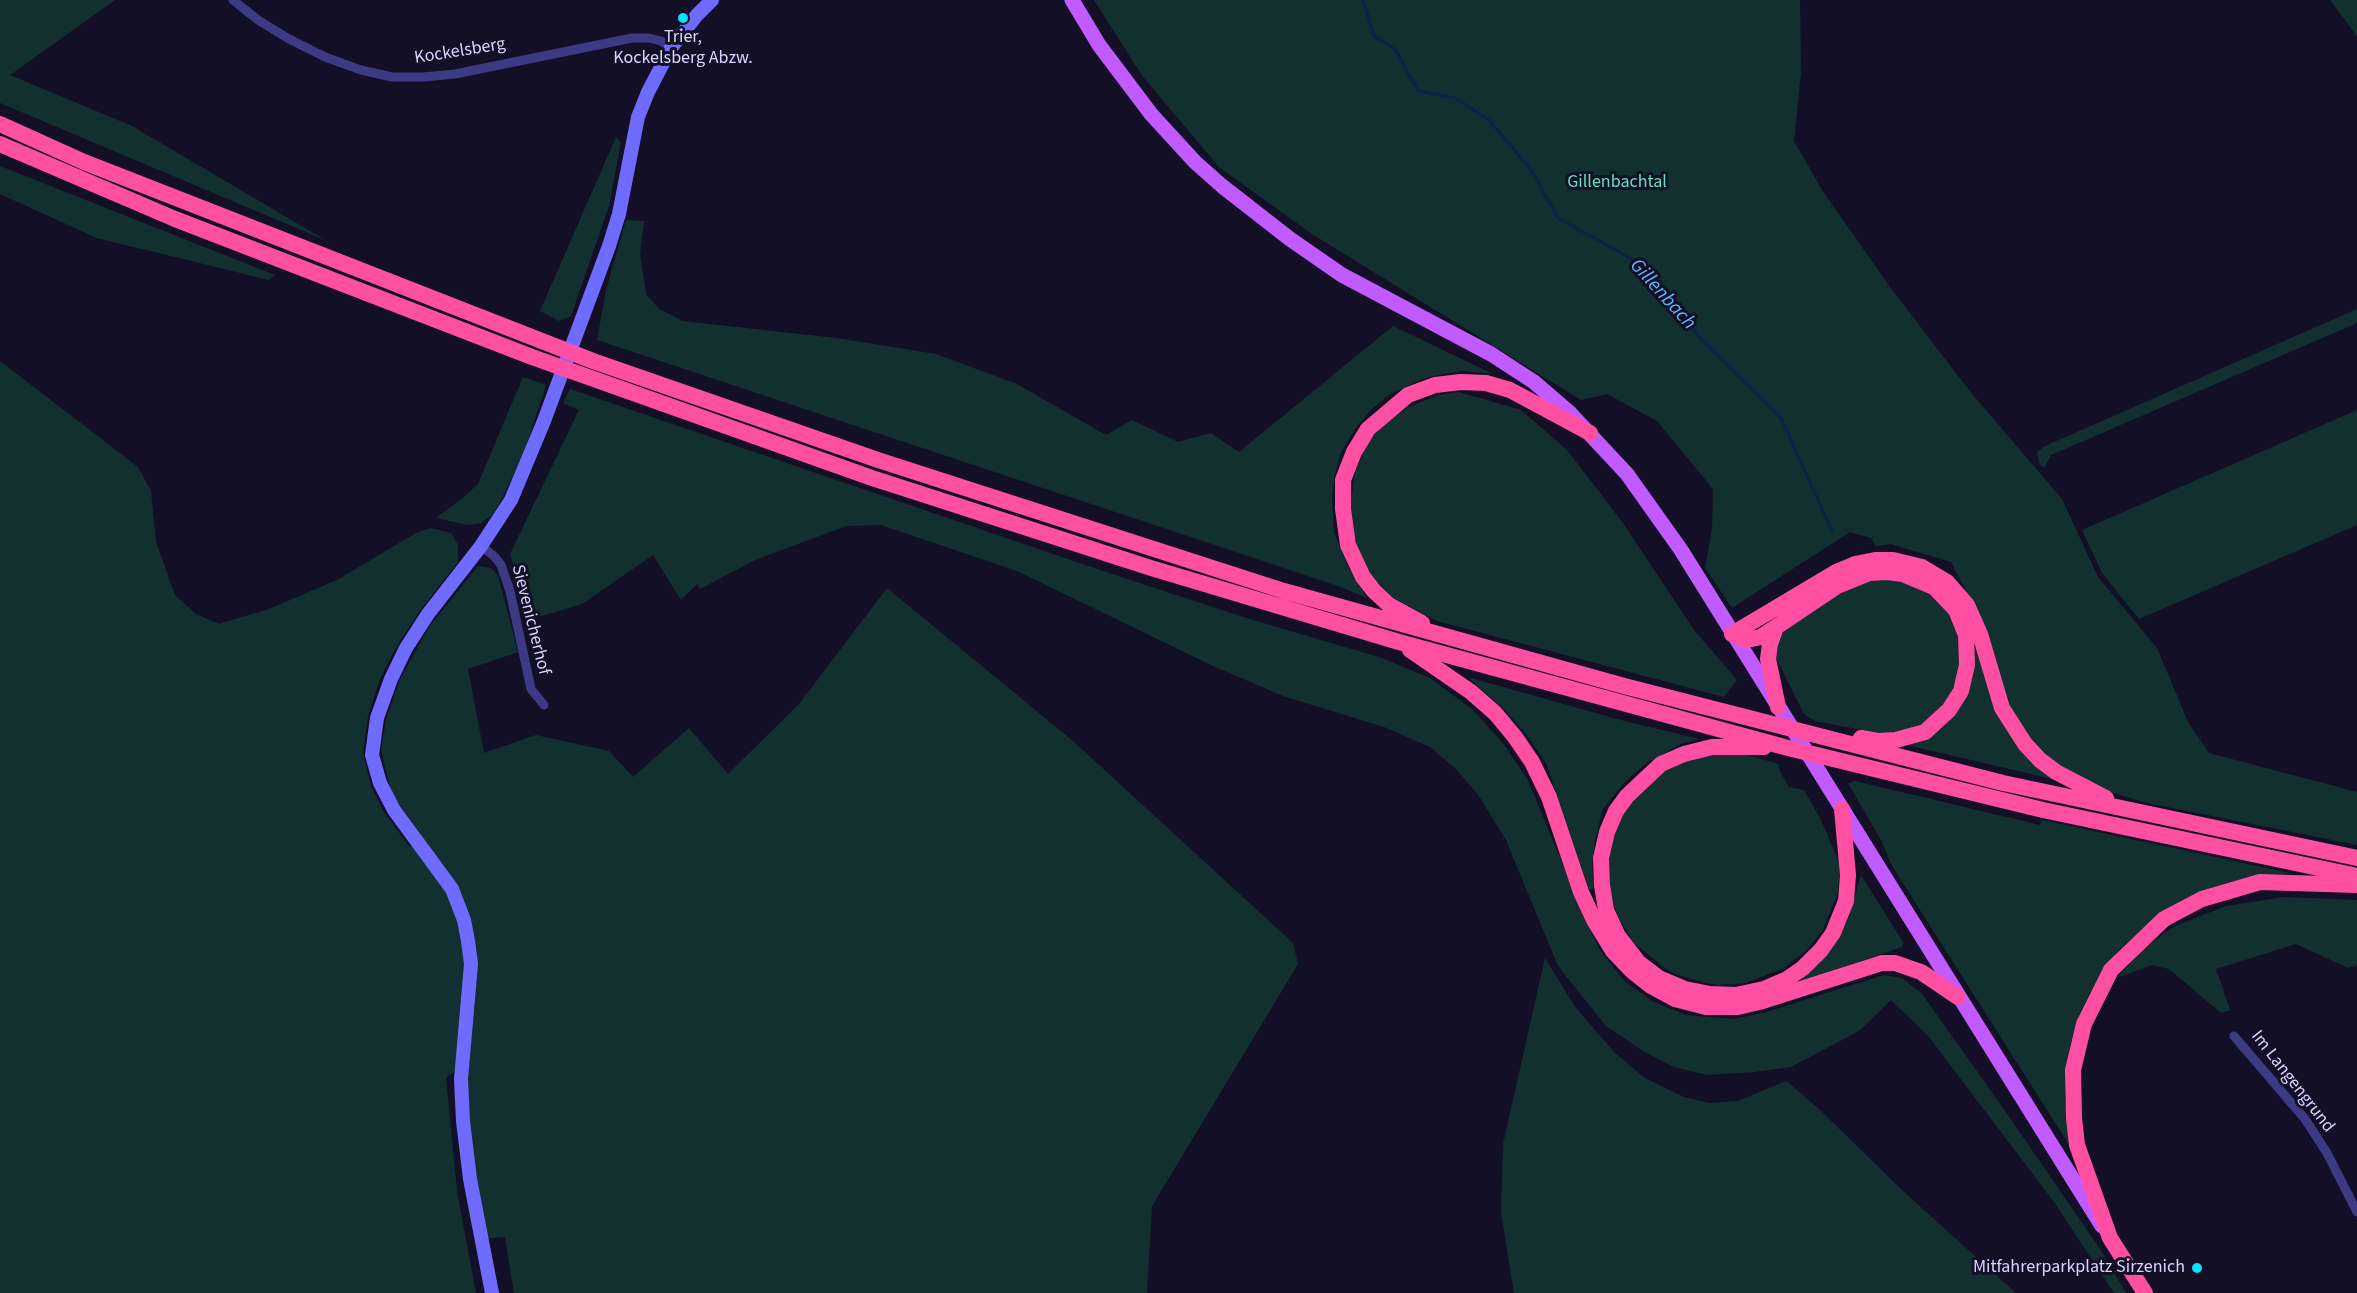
<!DOCTYPE html>
<html>
<head>
<meta charset="utf-8">
<style>
	body { margin:0 }
	canvas { display:block; background:#130f26 }
</style>
</head>
<body>
<canvas width="2357" height="1293"></canvas>
<script>
const ctx = document.querySelector('canvas').getContext('2d');
ctx.lineJoin = 'round';
function paint(path, color) { ctx.fillStyle = color; ctx.fill(path, 'evenodd'); }
const poly = rows => new Path2D(rows.map(r => 'M' + r).join(''));
function stroke(path, color, width, dash) { ctx.strokeStyle = color; ctx.lineWidth = width; ctx.lineCap = dash ? 'butt' : 'round'; ctx.setLineDash(dash || []); ctx.stroke(path); }
function write(font, color, halo, rows, align = 'center') {
  ctx.font = font + ' "Source Sans 3",sans-serif'; ctx.lineWidth = 6; ctx.setLineDash([]); ctx.textBaseline = 'middle'; ctx.strokeStyle = halo; ctx.fillStyle = color; for (const [text, x, y, turn = 0] of rows) {
    ctx.save(); ctx.translate(x, y); ctx.rotate((+turn || 0) * Math.PI / 180); ctx.textAlign = isNaN(turn) ? turn : align; if (halo) ctx.strokeText(text, 0, 0); ctx.fillText(text, 0, 0); ctx.restore();
  }
}
const green = poly([
	[0,0,115,0,10,75,132,126,327,241,0,103],
	[1094,0,1800,0,1801,72,1794,141,1822,190,1890,287,1968,389,2062,499,2098,577,2157,648,2189,724,2209,753,2357,792,2357,845,2147,803,2097,788,2065,774,2019,728,2002,691,1986,630,1951,562,1891,544,1876,546,1871,538,1850,532,1732,608,1705,568,1712,529,1713,489,1657,421,1607,394,1581,400,1312,234,1220,168,1143,77],
	[2330,0,2357,0,2357,37,2354,32],
	[616,137,621,142,609,206,571,316,559,321,540,311],
	[0,166,275,275,269,280,97,238,0,194],
	[626,220,644,221,640,254,646,294,659,309,683,321,836,338,936,354,1017,384,1106,435,1132,420,1178,442,1211,433,1239,452,1393,326,1493,374,1462,371,1428,377,1409,385,1389,395,1373,408,1357,426,1342,450,1335,473,1332,497,1334,532,1348,567,1367,598,1341,587,597,340,606,290],
	[2357,309,2357,323,2051,455,2044,468,2039,463,2037,452,2045,446],
	[0,361,138,467,151,491,156,542,175,595,196,614,219,624,269,609,337,580,416,533,430,528,451,533,458,545,458,562,419,612,397,646,380,679,368,716,363,753,371,786,384,812,409,846,427,843,391,792,381,750,386,720,400,679,429,627,478,566,491,568,498,576,518,652,468,669,484,753,536,735,609,751,633,777,689,728,728,774,799,704,887,588,1073,741,1293,943,1298,964,1152,1206,1147,1293,514,1293,505,1237,482,1239,461,1067,446,1078,457,1191,476,1293,0,1293],
	[523,377,546,385,524,453,500,502,493,514,481,523,467,525,436,518,465,496,478,484],
	[570,389,1097,569,1243,617,1382,658,1430,678,1472,709,1502,742,1528,780,1585,919,1600,950,1625,982,1654,1002,1686,1015,1733,1019,1763,1013,1884,975,1902,978,1922,994,2001,1105,2100,1249,2126,1293,2114,1293,2054,1202,1929,1037,1891,1000,1859,1031,1791,1067,1754,1072,1706,1075,1674,1067,1643,1051,1606,1026,1558,966,1506,840,1477,793,1456,769,1430,747,1384,727,1283,696,1213,666,1017,571,881,525,846,526,755,560,700,589,697,584,681,600,653,555,582,604,539,617,523,595,510,554,579,410,563,403],
	[1459,392,1521,410,1567,450,1623,523,1694,630,1737,680,1724,697,1437,621,1392,597,1371,575,1359,550,1351,525,1351,501,1355,473,1367,444,1387,422,1408,407,1438,395],
	[2357,410,2357,525,2139,619,2102,573,2082,530],
	[1874,577,1896,578,1933,593,1948,609,1965,649,1954,694,1921,726,1904,732,1878,733,1815,721,1804,714,1775,656,1775,645,1785,628,1831,597],
	[1973,647,1979,648,1983,666,2052,779,1907,745,1931,732],
	[1471,678,1617,719,1699,739,1681,744,1645,764,1624,783,1603,809,1595,840,1592,865,1594,888,1589,890,1546,763,1526,734,1504,709,1471,680],
	[1743,754,1779,764,1780,772,1789,787,1804,790,1820,818,1840,864,1838,892,1823,930,1806,951,1784,968,1746,983,1718,985,1705,983,1678,975,1666,969,1634,943,1619,919,1610,893,1609,852,1622,813,1660,771,1700,755],
	[1855,781,2040,825,2042,820,2290,873,2249,877,2194,894,2142,929,2119,950,2100,975,2081,1010,2070,1044,2066,1071,2065,1099,2071,1143,2068,1143,1892,866,1882,842,1848,783],
	[1861,875,1903,942,1902,947,1804,980,1802,977,1833,947,1848,919],
	[2284,897,2357,900,2357,965,2348,968,2296,944,2216,969,2230,1010,2221,1013,2169,969,2152,965,2117,978,2144,948,2175,926,2226,906],
	[1545,958,1575,1007,1615,1053,1645,1078,1684,1097,1710,1103,1738,1101,1786,1081,1818,1108,1904,1192,2016,1293,1514,1293,1501,1212,1503,1144]
]);
const stream = poly([
	[1363,0,1374,36,1395,49,1418,91,1455,98,1489,120,1532,171,1558,218,1632,259,1702,340,1781,418,1832,531]
]);
const street = poly([
	[233,0,258,20,289,39,325,57,361,70,392,77,423,77,455,74,632,38,649,38,661,41,671,48],
	[481,546,494,556,501,565,510,591,531,689,544,705],
	[2234,1036,2305,1119,2327,1153,2357,1212]
]);
const secondary = poly([
	[492,1293,470,1179,463,1121,461,1079,471,964,468,941,464,920,452,889,394,810,380,783,372,755,377,718,391,679,406,648,428,614,481,546,511,500,544,421,609,246,619,214,638,117,648,92,671,48,697,15,712,0]
]);
const primary = poly([
	[1072,0,1099,45,1151,114,1195,162,1222,186,1290,239,1342,275,1491,354,1534,382,1570,413,1627,474,1681,550,2102,1226]
]);
const highway = poly([
	[0,124,84,162,593,361,878,460,1284,591,1624,686,2003,783,2357,858],
	[0,144,175,219,532,357,872,478,1151,568,1399,642,1788,748,2043,810,2357,876],
	[1422,623,1389,605,1374,591,1363,577,1348,545,1343,509,1343,480,1354,452,1368,429,1408,395,1435,385,1461,382,1486,383,1510,390,1590,433],
	[1776,627,1770,644,1768,659,1778,707],
	[1732,634,1836,572,1855,564,1875,560,1893,560,1922,567,1947,582,1967,605,1980,634,2002,708,2025,744,2040,760,2056,772,2106,798],
	[1732,634,1747,640,1761,637,1837,586,1869,573,1887,572,1903,574,1934,587,1956,610,1966,635,1967,665,1961,691,1949,710,1925,732,1896,740,1878,741,1861,738],
	[1410,650,1471,692,1495,713,1515,737,1532,762,1549,797,1581,892,1594,920,1613,951,1632,971,1651,986,1675,999,1706,1007,1738,1007,1763,1001,1882,963,1895,963,1921,972,1958,997],
	[1764,747,1712,747,1684,754,1661,764,1627,796,1616,811,1607,832,1601,858,1602,885,1606,910,1618,936,1638,962,1659,978,1685,989,1710,994,1736,995,1764,989,1787,979,1803,968,1821,950,1833,933,1846,901,1848,875,1842,809],
	[2145,1293,2110,1238,2077,1145,2074,1118,2073,1070,2084,1024,2111,970,2164,919,2202,899,2260,882,2357,885]
]);
const markers = [
	[683,18,6,"#00e5ff"],
	[2197,1268,6,"#00e5ff"]
];
const poiNames = [
	["Trier,",683,38],
	["Kockelsberg Abzw.",683,59],
	["Mitfahrerparkplatz Sirzenich",2185,1268,"right"]
];
const streetNames = [
	["Kockelsberg",460,52,-9],
	["Sievenicherhof",530,620,76],
	["Im Langengrund",2292,1082,52]
];
const parkNames = [
	["Gillenbachtal",1617,183]
];
const waterNames = [
	["Gillenbach",1662,295,48]
];
paint(green, '#12302f');
stroke(stream, '#0c2248', 3);
stroke(street, '#3d3a85', 9);
stroke(secondary, '#6f6bff', 14);
stroke(primary, '#c25bff', 15);
stroke(highway, '#ff4fa3', 16);
for (const [x, y, r, color] of markers) { const dot = new Path2D(); dot.arc(x, y, r, 0, 2 * Math.PI); ctx.fillStyle = color; ctx.fill(dot); stroke(dot, '#130f26', 2); }
write('18px', '#d9d4ff', '#130f26', poiNames);
write('18px', '#d9d4ff', '#130f26', streetNames);
write('18px', '#5fe0c0', '#130f26', parkNames);
write('italic 20px', '#62b6ff', '#130f26', waterNames);
</script>
</body>
</html>
